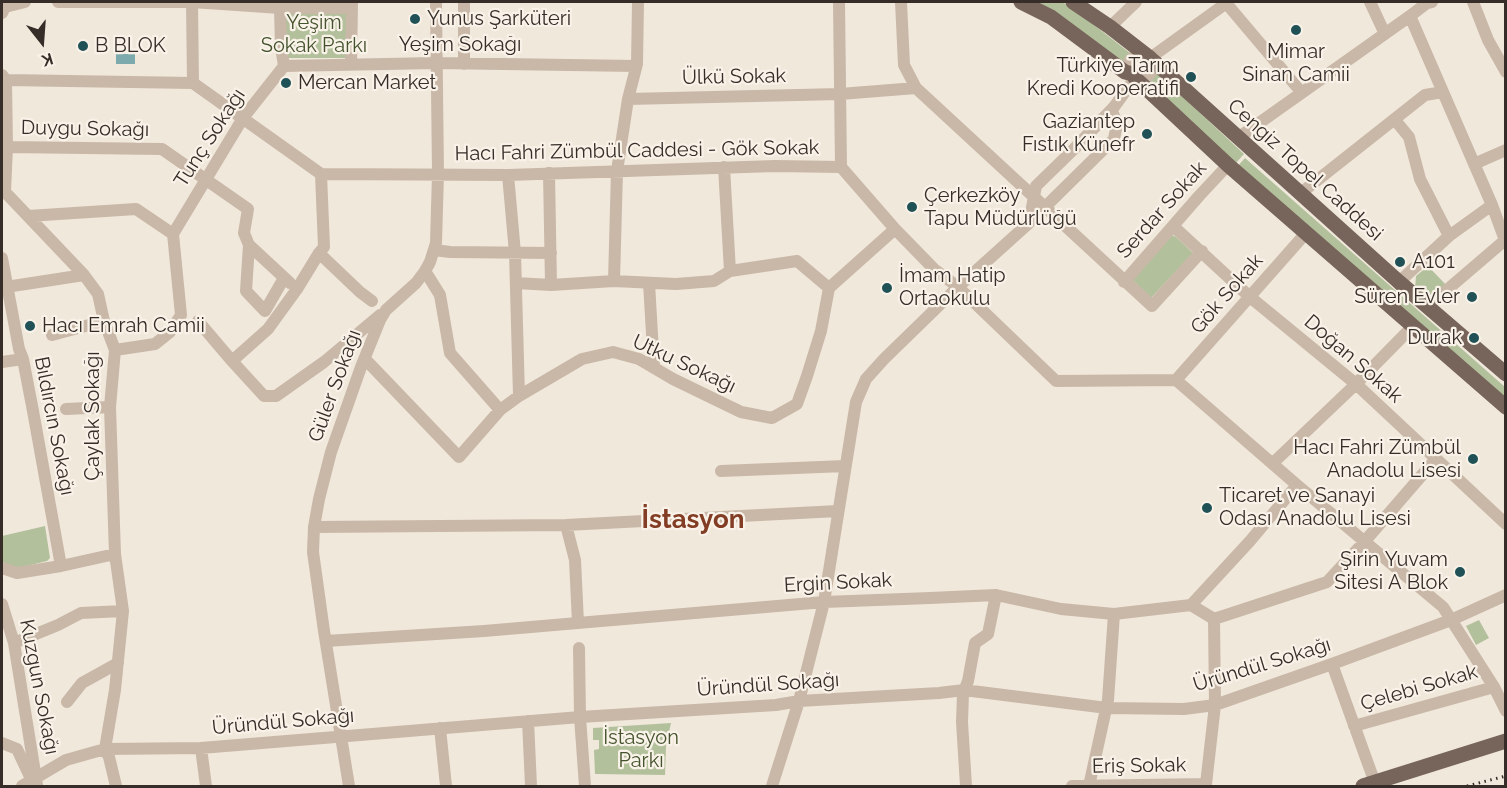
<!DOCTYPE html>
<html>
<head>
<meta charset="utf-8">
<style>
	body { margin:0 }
	#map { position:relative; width:1507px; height:788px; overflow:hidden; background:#f1e8dc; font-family:Raleway,sans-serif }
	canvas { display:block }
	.frame { position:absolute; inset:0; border:3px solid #362d28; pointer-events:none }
	.north { position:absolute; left:12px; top:12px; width:60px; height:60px; -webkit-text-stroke:4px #f9f2e8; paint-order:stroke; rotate:163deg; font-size:16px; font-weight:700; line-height:24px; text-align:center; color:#362d28 }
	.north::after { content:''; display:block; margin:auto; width:21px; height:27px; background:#362d28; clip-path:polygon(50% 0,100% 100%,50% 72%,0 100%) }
</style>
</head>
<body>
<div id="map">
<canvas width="1507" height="788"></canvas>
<div class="frame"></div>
<div class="north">K</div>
</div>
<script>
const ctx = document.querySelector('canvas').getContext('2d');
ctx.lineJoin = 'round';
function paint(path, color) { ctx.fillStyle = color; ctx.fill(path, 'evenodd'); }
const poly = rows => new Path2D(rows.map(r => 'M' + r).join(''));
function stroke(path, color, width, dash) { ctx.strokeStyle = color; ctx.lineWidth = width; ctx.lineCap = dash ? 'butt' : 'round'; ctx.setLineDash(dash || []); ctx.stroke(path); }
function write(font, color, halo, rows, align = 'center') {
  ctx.font = font + ' Raleway,sans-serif'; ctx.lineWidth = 4.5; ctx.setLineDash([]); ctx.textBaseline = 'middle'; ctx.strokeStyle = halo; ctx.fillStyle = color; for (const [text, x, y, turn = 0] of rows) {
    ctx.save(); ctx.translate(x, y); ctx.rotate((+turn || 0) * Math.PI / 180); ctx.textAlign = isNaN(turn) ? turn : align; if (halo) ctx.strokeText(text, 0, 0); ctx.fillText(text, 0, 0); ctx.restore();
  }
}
const green = poly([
	[1036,2,1062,2,1071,7,1130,53,1123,62],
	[346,11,346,58,283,58,283,12],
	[1155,71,1244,154,1236,163,1146,82],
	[1245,158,1505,387,1505,404,1236,168],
	[1172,235,1176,237,1193,253,1151,298,1149,297,1131,278],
	[1428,266,1448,287,1431,303,1415,288,1416,276],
	[45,526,50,558,47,561,18,568,6,564,2,561,2,536],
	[1479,620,1489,638,1476,645,1466,626],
	[671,723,666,746,665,775,595,774,594,750,599,749,599,740,593,740,593,728]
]);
const water = poly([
	[116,54,135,54,135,64,116,64]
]);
const minor = poly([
	[58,2,192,2,280,8,352,8],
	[192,2,193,83],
	[464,2,464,64],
	[839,2,841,167],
	[901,2,904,65,916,88],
	[1370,2,1385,34],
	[1473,2,1488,40,1506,72],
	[1226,3,1302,93],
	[280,8,281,47,284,66],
	[2,13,5,7,25,2],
	[1410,16,1492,205,1506,243],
	[1110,27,1136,2],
	'1128 67a12 12 0 1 1 24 0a12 12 0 1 1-24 0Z',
	[1150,58,1228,2],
	[351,64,352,3],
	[284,66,436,63,636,66],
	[2,75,6,80,193,83,321,174,508,175,775,166,841,167,895,229,934,269,958,287,1056,381,1176,380,1297,485,1443,607,1494,687,1506,711],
	[6,80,7,147,5,192,84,275,98,294,104,321,115,350,110,407,115,554,123,611,115,690,105,749,109,757,116,786],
	[628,99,840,94,916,88,1152,306,1202,251],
	[1395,120,1409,137,1420,179,1449,236],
	[1238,138,1410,16,1427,3,1432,2],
	[7,147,162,149,248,209,244,233,249,245,246,291,265,311,284,278],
	[1474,164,1506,150],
	[724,167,730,271],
	[549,173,551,285],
	[508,175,515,253,519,396],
	[1301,193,1425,95,1443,92],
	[1041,211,1114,139,1116,129,1116,120,1111,110],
	[28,216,136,209,173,234,181,315,170,332,155,344,115,350],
	[1173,226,1250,297,1356,384,1506,524],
	[173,234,243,118,284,66],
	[249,245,290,283],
	[434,250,450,252,551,253],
	[319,253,360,292,372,301],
	[2,258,19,349,23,359,33,411,61,566],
	[425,271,440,295,450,353,500,410,519,396,582,359,613,352,639,359,673,379,741,412,772,418,797,404,807,376,821,331,829,288],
	[614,281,617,171,628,99,637,64,638,2],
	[1124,282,1199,196,1228,165],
	[1399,282,1449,236,1492,205],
	[516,283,551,285,614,281,676,284,714,281,730,271,797,261,829,288],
	[649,283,654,368],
	[6,287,84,275],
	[829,288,895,229],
	[1427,307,1504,241],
	[198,321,232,361,264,396,276,396,324,362,380,315],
	[52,335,104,321],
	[365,359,459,457,500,410],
	[232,361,268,329,297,289,319,253,324,247,321,174],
	[2,362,23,359],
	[1176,380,1306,233],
	[66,409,110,407],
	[1273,463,1356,384,1413,326],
	[721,471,845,466],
	[566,525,575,560,578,623],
	[314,527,566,525,838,511],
	[2,568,17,573,61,566,115,554],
	[2,604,14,643,37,785],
	[1191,605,1214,619],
	[1214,619,1327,582,1365,541,1435,460],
	[326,641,484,631,824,602,930,598,996,595,1061,609,1114,614,1191,605,1250,541,1297,485],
	[14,643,58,625,81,613,123,611],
	[579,648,580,717,585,786],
	[1332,664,1375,783],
	[67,702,82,683,118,663],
	[528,721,531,786],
	[1354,726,1494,687],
	[440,728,446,786],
	[2,743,17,749,32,781],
	[201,748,206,786],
	[22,786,66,760,105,749,201,748,580,717,776,705,799,701,939,693,964,690,1107,708,1184,709,1215,705,1332,664,1451,620,1506,595],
	[349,786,324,631,313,552,314,527,319,499,331,452,361,367,380,320,386,310,416,283,425,271,430,262,436,243,438,174,436,2],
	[772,786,799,701,824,602,856,402,866,379,884,359,958,287,1029,223,1036,186,1074,149,1114,107,1135,78],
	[966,786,962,722,963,694,968,681,975,643,988,634,996,595],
	[1072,786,1206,784,1215,705,1214,619],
	[1089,786,1108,700,1114,614]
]);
const major = poly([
	[1021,2,1051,17,1125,72,1129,73],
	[1073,2,1110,27,1150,58,1399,282,1506,374],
	[1135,78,1228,165,1506,407],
	[1363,786,1506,741]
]);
const rail = poly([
	[1467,786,1506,776]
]);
const markers = [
	[415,19,6,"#1f5156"],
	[1296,30,6,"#1f5156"],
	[83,46,6,"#1f5156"],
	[1191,77,6,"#1f5156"],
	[286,83,6,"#1f5156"],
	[1147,134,6,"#1f5156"],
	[912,207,6,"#1f5156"],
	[1400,262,6,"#1f5156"],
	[887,288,6,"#1f5156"],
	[1472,297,6,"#1f5156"],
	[30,326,6,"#1f5156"],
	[1474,338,6,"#1f5156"],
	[1473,459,6,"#1f5156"],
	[1207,508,6,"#1f5156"],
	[1460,572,6,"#1f5156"]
];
const poiNames = [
	["Yunus Şarküteri",427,19],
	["B BLOK",95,46],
	["Mimar",1296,52,"center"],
	["Sinan Camii",1296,75,"center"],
	["Türkiye Tarım",1179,66,"right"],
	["Kredi Kooperatifi",1179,89,"right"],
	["Mercan Market",298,83],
	["Gaziantep",1135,122,"right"],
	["Fıstık Künefr",1135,145,"right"],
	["Çerkezköy",924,196],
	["Tapu Müdürlüğü",924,219],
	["A101",1412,262],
	["İmam Hatip",899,276],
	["Ortaokulu",899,299],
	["Süren Evler",1460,297,"right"],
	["Hacı Emrah Camii",42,326],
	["Durak",1462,338,"right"],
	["Hacı Fahri Zümbül",1461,448,"right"],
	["Anadolu Lisesi",1461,471,"right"],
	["Ticaret ve Sanayi",1219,496],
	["Odası Anadolu Lisesi",1219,519],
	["Şirin Yuvam",1448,560,"right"],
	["Sitesi A Blok",1448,583,"right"]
];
const parkNames = [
	["Yeşim",314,23],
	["Sokak Parkı",314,46],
	["İstasyon",641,738],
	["Parkı",641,761]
];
const streetNames = [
	["Yeşim Sokağı",460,45],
	["Ülkü Sokak",734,77,-1],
	["Duygu Sokağı",85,129,1],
	["Tunç Sokağı",210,138,-57],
	["Hacı Fahri Zümbül Caddesi - Gök Sokak",637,151,-1],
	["Cengiz Topel Caddesi",1305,170,42],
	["Serdar Sokak",1162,210,-48],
	["Gök Sokak",1227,294,-49],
	["Doğan Sokak",1353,359,41],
	["Utku Sokağı",684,364,25],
	["Güler Sokağı",335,386,-70],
	["Çaylak Sokağı",93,416,-90],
	["Bıldırcın Sokağı",54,426,79],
	["Ergin Sokak",838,583,-3],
	["Üründül Sokağı",1262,665,-17],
	["Üründül Sokağı",768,685,-4],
	["Kuzgun Sokağı",39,687,79],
	["Çelebi Sokak",1419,688,-16],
	["Üründül Sokağı",283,722,-5],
	["Eriş Sokak",1139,766,-1]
];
const districtNames = [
	["İstasyon",693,520]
];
paint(green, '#b3c09c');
paint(water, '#7caaad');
stroke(minor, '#c9b8a8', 12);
stroke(major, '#77645a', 15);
stroke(rail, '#362d28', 3, [1.5, 4.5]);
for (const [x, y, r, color] of markers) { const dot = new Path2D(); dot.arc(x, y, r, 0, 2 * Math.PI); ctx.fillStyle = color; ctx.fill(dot); stroke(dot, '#f9f2e8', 2); }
write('20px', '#362d28', '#f9f2e8', poiNames, 'left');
write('20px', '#44532d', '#f9f2e8', parkNames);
write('20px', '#362d28', '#f9f2e8', streetNames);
write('bold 26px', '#823d24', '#f9f2e8', districtNames);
</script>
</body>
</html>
